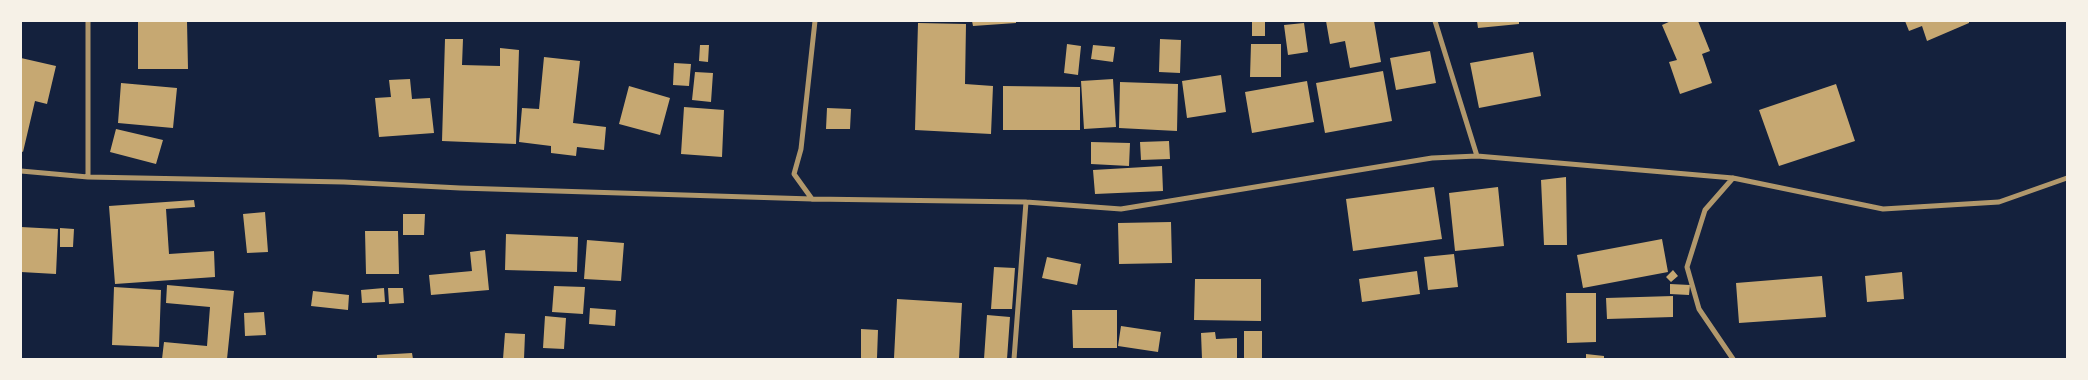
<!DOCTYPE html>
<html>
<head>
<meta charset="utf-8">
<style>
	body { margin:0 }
	#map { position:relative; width:2088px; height:380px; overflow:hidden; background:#14213d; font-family:Manrope,sans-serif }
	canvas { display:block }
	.frame { position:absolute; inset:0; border:22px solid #f6f1e7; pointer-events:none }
</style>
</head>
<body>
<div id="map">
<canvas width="2088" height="380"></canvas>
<div class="frame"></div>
</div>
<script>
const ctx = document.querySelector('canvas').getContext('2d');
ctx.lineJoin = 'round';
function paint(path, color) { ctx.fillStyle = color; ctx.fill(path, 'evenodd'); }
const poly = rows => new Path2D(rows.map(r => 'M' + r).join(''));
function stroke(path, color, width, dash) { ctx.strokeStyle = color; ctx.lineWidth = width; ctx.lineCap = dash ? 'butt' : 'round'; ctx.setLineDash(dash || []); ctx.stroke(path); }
const building = poly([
	[138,21,187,21,188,69,138,69],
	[972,21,1016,21,1016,23,973,26],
	[1252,21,1265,21,1265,36,1252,36],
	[1326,21,1374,21,1381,62,1350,68,1345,41,1330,44],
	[1477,21,1519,21,1519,24,1478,28],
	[1671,21,1698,21,1710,51,1702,54,1712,83,1680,94,1669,62,1677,60,1662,25],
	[1905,21,1969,21,1969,23,1927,41,1922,26,1909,31],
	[918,23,966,24,965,84,993,86,991,134,915,130],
	[1304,23,1308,52,1288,55,1284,25],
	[445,39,463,39,462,65,500,66,500,48,519,50,516,144,442,141],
	[1160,39,1181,40,1180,73,1159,72],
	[1067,44,1081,46,1078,75,1064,73],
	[1251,44,1281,44,1281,77,1250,77],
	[700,45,709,45,708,62,699,61],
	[1093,45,1115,47,1113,62,1091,59],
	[1430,51,1436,83,1396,90,1390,58],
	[1533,52,1541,96,1479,108,1470,63],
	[544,57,580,61,573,123,606,127,604,150,577,147,576,156,551,153,551,146,519,142,522,108,539,109],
	[21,58,56,66,47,104,35,101,23,152,21,151],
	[674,63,691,64,689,86,673,85],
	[1383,71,1392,121,1325,133,1316,83],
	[695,72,713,73,711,102,692,100],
	[1221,75,1226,112,1187,118,1182,81],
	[410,79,412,99,430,98,434,133,379,137,375,98,391,97,389,80],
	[1113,79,1116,127,1084,129,1081,81],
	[1307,81,1314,122,1252,133,1245,92],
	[1120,82,1178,84,1177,131,1119,128],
	[121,83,177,88,173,128,118,123],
	[1836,84,1855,141,1779,166,1759,110],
	[629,86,670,98,660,135,619,124],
	[1003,86,1080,87,1080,130,1003,130],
	[684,107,724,110,722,157,681,154],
	[827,108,851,109,850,129,826,129],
	[116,129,163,140,156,164,110,152],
	[1169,141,1170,159,1141,160,1140,142],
	[1091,142,1130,143,1129,166,1091,164],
	[1162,166,1163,191,1095,194,1093,170],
	[1566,177,1567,245,1544,245,1541,180],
	[1434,187,1442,239,1353,251,1346,199],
	[1498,187,1504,246,1455,251,1449,193],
	[194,200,195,207,166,209,169,254,214,251,215,277,115,284,109,206],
	[265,212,268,252,247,253,243,214],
	[403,214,425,214,424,235,403,235],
	[1171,222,1172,263,1119,264,1118,223],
	[21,227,58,229,56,274,21,272],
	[60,228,74,229,73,247,60,247],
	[365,231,398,231,399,274,366,274],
	[506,234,578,237,577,272,505,270],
	[1662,239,1668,272,1583,288,1577,255],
	[587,240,624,243,621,281,584,279],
	[485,250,489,290,431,295,429,275,472,271,470,252],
	[1454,254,1458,287,1428,290,1424,257],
	[1047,257,1081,264,1077,285,1042,278],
	[994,267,1015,268,1012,309,991,309],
	[1673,270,1678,276,1671,282,1666,277],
	[1417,271,1420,294,1362,302,1359,279],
	[1902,272,1904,299,1867,302,1865,276],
	[1822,276,1826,317,1739,323,1736,283],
	[1195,279,1261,279,1261,321,1194,320],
	[1670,284,1690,285,1689,295,1670,294],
	[167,285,234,291,227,359,162,359,164,342,207,346,210,307,166,303],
	[554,286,585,287,583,314,552,312],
	[114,287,161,290,159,347,112,345],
	[384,288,385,302,362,303,361,290],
	[388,288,403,288,404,303,389,304],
	[313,291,349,295,348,310,311,306],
	[1566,293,1596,293,1596,342,1567,343],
	[1673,296,1673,317,1607,319,1606,298],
	[897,299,962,303,959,359,894,358],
	[590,308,616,310,615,326,589,324],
	[1072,310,1117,310,1117,348,1073,348],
	[264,312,266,335,245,336,244,313],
	[987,315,1010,317,1007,359,984,359],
	[545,316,566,318,564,349,543,348],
	[1121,326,1161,332,1158,352,1118,346],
	[861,329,878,330,877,358,861,358],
	[1244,331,1262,331,1262,359,1244,359],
	[1215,332,1216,339,1237,338,1237,359,1202,359,1201,333],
	[505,333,525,334,524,359,503,359],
	[412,353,413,359,377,359,377,355],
	[1586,354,1604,356,1604,359,1586,359]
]);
const minor = poly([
	[1435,21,1477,156],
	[21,171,88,177,344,182,460,188,812,199,1026,202,1121,209,1432,158,1477,156,1733,178,1883,209,1999,202,2067,178],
	[88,177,88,21],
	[812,199,794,174,801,149,815,21],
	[1014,359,1026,202],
	[1733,359,1699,309,1687,267,1705,210,1733,178]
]);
paint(building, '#c6a872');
stroke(minor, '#b1986c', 5);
</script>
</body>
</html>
